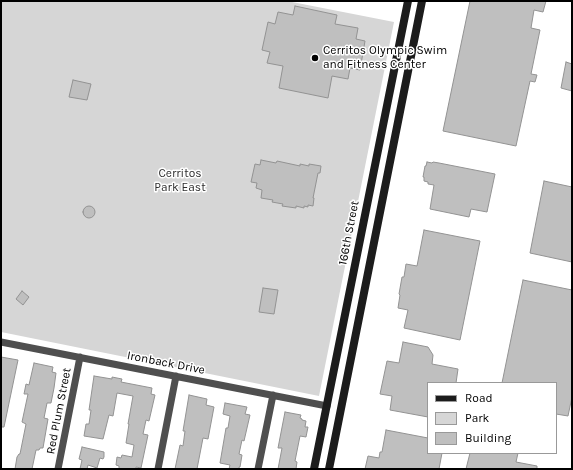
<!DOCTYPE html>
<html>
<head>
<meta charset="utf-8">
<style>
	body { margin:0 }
	#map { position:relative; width:573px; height:470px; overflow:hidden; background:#fff; font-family:Karla,sans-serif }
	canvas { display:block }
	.frame { position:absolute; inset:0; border:2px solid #000; pointer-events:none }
	.legend { position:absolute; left:427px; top:382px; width:130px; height:72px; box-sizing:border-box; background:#fff; border:1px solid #999; margin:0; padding:5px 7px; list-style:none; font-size:12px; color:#000 }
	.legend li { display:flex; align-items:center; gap:8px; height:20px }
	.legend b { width:20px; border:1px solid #999 }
</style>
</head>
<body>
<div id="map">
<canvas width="573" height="470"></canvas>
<div class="frame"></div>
<ul class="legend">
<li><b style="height:5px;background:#1c1c1c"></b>Road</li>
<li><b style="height:11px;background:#d6d6d6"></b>Park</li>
<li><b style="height:11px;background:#bfbfbf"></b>Building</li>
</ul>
</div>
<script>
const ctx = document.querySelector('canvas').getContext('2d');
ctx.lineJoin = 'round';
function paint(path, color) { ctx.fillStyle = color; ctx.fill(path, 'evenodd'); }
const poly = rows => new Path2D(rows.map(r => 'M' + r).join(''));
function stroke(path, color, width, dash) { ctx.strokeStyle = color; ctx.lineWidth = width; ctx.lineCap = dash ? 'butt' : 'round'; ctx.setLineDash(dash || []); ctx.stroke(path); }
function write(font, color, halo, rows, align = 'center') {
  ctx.font = font + ' Karla,sans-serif'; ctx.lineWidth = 3; ctx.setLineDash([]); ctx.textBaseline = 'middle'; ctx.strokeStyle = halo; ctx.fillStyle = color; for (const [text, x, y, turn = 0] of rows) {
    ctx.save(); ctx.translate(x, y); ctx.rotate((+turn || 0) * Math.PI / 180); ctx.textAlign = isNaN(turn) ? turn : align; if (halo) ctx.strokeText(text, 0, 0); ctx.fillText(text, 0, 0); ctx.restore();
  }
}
const green = poly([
	[1,1,287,1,394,22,319,396,1,332]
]);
const building = poly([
	[470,1,546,1,543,12,534,10,531,28,540,30,531,74,537,75,535,82,530,81,516,146,443,131,470,1],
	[295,6,337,15,335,24,358,28,356,39,365,41,360,70,350,68,348,79,332,76,328,98,279,88,283,66,267,63,270,52,262,50,268,22,275,24,278,12,293,15,295,6],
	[566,62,572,64,572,91,561,88,566,62],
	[73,80,91,84,87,100,69,97,73,80],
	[261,160,276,163,277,161,300,166,300,164,309,166,309,164,321,166,320,173,318,173,313,198,314,198,313,206,308,205,308,207,304,206,304,208,296,206,296,208,282,206,283,204,272,202,273,200,261,198,262,190,256,188,257,183,251,182,255,164,260,165,261,160],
	[427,162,432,163,433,162,439,163,495,174,487,212,471,209,469,217,430,209,434,185,428,184,428,182,424,181,424,177,423,177,425,166,426,166,427,162],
	[544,181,572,187,572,262,530,253,544,181],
	'83 212a6 6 0 1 1 12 0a6 6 0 1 1-12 0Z',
	[424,230,480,241,460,340,404,328,408,310,398,308,400,295,399,294,402,277,404,277,406,264,417,266,424,230],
	[523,280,572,290,572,397,568,416,556,414,556,383,502,383,523,280],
	[263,288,278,290,274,314,259,312,263,288],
	[22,291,29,297,23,305,16,299,22,291],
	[403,342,428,347,433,355,432,364,458,369,456,383,428,383,428,417,390,410,392,396,380,394,387,361,399,363,403,342],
	[1,357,18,360,4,427,1,427,1,357],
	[34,363,53,367,52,372,56,373,54,388,51,403,47,403,44,418,48,419,43,448,40,448,39,450,36,450,32,469,15,469,17,457,19,454,20,454,26,424,22,422,28,394,24,394,26,384,29,385,34,363],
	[94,376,112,379,112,377,122,379,121,382,152,388,151,394,155,395,149,421,146,420,143,434,148,435,141,468,136,467,136,469,119,469,119,466,116,465,117,457,121,458,122,455,132,457,134,445,126,443,129,424,128,424,133,396,117,393,113,416,109,415,103,439,84,436,86,424,89,424,91,410,89,410,94,376],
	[189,395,207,399,206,405,214,407,208,439,203,438,197,469,175,469,180,445,183,446,185,431,183,431,189,395],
	[225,403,247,407,245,414,250,415,244,441,242,440,239,454,242,455,240,467,239,467,239,469,229,469,230,465,220,463,226,428,228,428,230,416,223,414,225,403],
	[285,412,301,415,300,418,302,419,302,420,306,421,305,427,308,427,306,437,300,436,295,461,297,462,296,469,278,469,282,448,278,448,285,412],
	[386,430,428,438,428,453,442,453,439,469,365,469,368,456,379,458,380,452,382,452,386,430],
	[82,447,104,452,104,457,103,459,100,458,97,468,88,465,87,469,80,469,82,460,79,459,82,447],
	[470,453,518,453,516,462,537,466,537,469,466,469,470,453]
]);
const street = poly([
	[1,342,327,406],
	[58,469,80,357],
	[158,469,176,376],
	[258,469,273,395]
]);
const secondary = poly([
	[314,469,408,1],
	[329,469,422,1]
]);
const markers = [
	[315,58,4,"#000"]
];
const poiNames = [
	["Cerritos Olympic Swim",323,51],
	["and Fitness Center",323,65]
];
const parkNames = [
	["Cerritos",180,174],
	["Park East",180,188]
];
const streetNames = [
	["166th Street",349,233,-79],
	["Ironback Drive",166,363,11],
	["Red Plum Street",59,411,-79]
];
paint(green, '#d6d6d6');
paint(building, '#bfbfbf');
stroke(building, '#939393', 1);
stroke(street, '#4f4f4f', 7);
stroke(secondary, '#1c1c1c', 8);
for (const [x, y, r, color] of markers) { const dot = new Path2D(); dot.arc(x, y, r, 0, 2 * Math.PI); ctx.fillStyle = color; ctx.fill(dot); stroke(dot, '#fff', 1.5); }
write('12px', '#000', '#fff', poiNames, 'left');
write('12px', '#2d2d2d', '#fff', parkNames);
write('12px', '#000', '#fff', streetNames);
</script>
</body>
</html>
